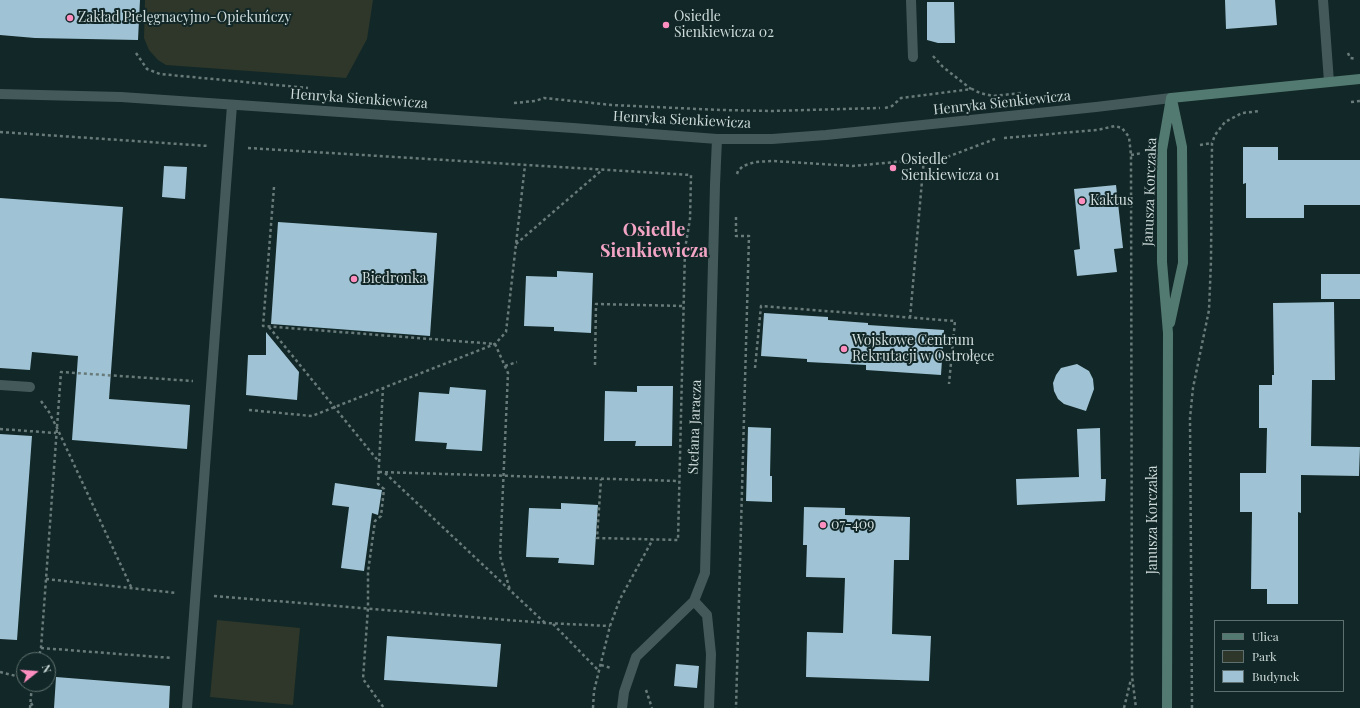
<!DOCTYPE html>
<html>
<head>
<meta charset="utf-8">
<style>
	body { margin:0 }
	#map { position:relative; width:1360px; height:708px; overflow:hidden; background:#122727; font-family:"Playfair Display",serif }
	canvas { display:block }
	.legend { position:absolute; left:1214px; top:620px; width:130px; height:72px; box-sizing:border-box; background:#122727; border:1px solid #5e6f6f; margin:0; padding:5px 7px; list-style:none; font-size:12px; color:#cfdbdb }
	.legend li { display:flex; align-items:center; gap:8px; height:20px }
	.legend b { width:20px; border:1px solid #5e6f6f }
	.north { position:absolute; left:16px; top:652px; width:40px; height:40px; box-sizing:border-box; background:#122727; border:1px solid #5e6f6f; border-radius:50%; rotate:73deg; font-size:11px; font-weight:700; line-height:16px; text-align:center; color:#cfdbdb }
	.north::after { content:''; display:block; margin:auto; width:14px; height:18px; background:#fd8ec0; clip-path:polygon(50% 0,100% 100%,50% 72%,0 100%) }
</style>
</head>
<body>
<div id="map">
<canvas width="1360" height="708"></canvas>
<ul class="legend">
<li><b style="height:5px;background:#527a70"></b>Ulica</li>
<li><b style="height:11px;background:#2e3729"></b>Park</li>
<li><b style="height:11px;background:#9fc3d4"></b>Budynek</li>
</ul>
<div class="north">N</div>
</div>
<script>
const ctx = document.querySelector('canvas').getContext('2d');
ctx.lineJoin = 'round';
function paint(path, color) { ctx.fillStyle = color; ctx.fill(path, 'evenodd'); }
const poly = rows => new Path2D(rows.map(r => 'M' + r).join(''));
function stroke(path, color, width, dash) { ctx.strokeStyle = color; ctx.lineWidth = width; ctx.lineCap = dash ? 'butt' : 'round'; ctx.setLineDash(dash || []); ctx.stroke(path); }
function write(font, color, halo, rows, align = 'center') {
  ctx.font = font + ' "Playfair Display",serif'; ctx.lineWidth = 4; ctx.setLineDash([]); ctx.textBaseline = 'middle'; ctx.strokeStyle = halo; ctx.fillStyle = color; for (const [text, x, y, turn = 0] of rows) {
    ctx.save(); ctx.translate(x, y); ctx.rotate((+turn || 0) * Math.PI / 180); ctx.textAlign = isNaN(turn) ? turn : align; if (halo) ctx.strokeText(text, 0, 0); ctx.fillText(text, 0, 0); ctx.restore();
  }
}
const green = poly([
	[145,0,373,0,367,39,346,78,166,65,158,60,149,50,144,38],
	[217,620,300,628,293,705,210,697]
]);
const building = poly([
	[0,0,140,0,138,40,35,38,0,35],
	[1225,0,1275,0,1277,25,1226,29],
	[927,2,954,2,955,43,938,43,927,40],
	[1243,147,1278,147,1278,160,1360,160,1360,205,1304,205,1304,218,1246,218,1246,183,1243,184],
	[164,166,187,167,185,199,162,197],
	[1116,185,1123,248,1114,249,1117,272,1077,276,1074,250,1080,249,1074,189],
	[0,198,123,207,109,399,190,405,187,449,72,440,78,356,32,352,30,370,0,368],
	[278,222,437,233,430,336,271,324],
	[557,271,593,273,591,333,554,331,554,327,524,326,526,276,557,277],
	[1321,274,1360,274,1360,299,1321,299],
	[1334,302,1335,380,1312,380,1311,446,1360,447,1359,476,1301,475,1301,513,1298,512,1298,604,1267,604,1267,589,1251,589,1252,512,1240,512,1240,473,1266,473,1267,428,1259,428,1259,385,1272,385,1272,375,1274,375,1273,303],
	[764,313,828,317,828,320,868,323,868,325,944,330,941,375,866,370,866,365,807,362,807,359,761,356],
	[266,332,299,372,297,400,246,395,248,355,266,355],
	[1077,364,1089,371,1093,379,1094,389,1086,411,1064,404,1058,399,1054,391,1053,383,1056,375,1061,368],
	[637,386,673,386,672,446,635,446,636,441,604,441,605,391,637,392],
	[450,387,486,390,482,451,446,449,447,443,415,441,419,392,449,394],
	[748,427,771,428,770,476,772,476,772,502,746,501],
	[1100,428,1101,479,1106,479,1105,501,1017,505,1016,479,1079,477,1077,429],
	[0,434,32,436,17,640,0,639],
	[335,483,382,490,378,515,372,513,364,571,341,568,349,507,332,505],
	[561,503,598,505,594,565,558,563,559,558,526,557,529,508,561,509],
	[804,507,845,508,845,515,910,517,909,560,894,560,892,634,931,636,929,681,806,677,807,632,843,633,845,578,806,577,807,545,803,545],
	[387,636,501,644,497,687,384,680],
	[676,664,699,666,697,688,674,686],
	[56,677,170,686,169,708,54,708]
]);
const path = poly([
	[136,53,147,69,160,74,308,88],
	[1348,53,1350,58,1356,59],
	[933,56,943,67,971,89],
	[1351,102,1360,101],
	[514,103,535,101,544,98,612,105,720,110,772,111,880,108],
	[885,108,892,106,901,98,972,89,980,93,993,96,1021,93],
	[0,132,209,146],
	[1004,138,1097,130,1115,126,1122,128,1129,137,1131,155,1132,676,1136,708],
	[1200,145,1212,143],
	[248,148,691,175,690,219,685,249,678,540,597,538,601,479],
	[1131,155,1142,153],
	[737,174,738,171,743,166,755,162,773,161,853,166,947,157,995,139],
	[274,187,263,326,495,344,508,373,500,556,510,590],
	[736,217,736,236,749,236,736,708],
	[516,244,602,170],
	[910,318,924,158],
	[269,327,379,462],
	[595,365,596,304,684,306],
	[505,366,517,362],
	[755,368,761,306,955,321,949,384],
	[383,387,378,484,384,489,381,516,375,521,368,572,368,608,363,679,384,708],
	[41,401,49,412,57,428,132,589],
	[249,410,312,416,495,344,506,332,525,165],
	[0,429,56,433],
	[379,472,679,481],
	[385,473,545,623],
	[46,579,177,593],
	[214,596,545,623,610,626],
	[553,624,599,671],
	[41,648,172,658],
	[38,660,41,648,61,372,193,381],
	[601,665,611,668],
	[0,672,24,678],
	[646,690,652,708],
	[31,703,34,708],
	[30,708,32,684],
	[593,708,594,691,610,626,620,599,653,539],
	[1124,708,1131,679],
	[1192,708,1190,418,1193,388,1209,310,1211,261,1212,143,1215,135,1225,122,1242,113,1260,111]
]);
const lane = poly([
	[911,0,913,57],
	[0,385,30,387],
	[187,708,232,105]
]);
const street = poly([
	[1323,0,1329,82],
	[0,94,121,97,573,128,717,139,772,139,826,135,1096,107,1171,98],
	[694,601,707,615,711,654,709,708],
	[622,708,624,692,636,657,694,601,705,573,715,185,717,139]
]);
const secondary = poly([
	[1171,98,1360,79],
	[1170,323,1183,263,1182,147,1173,104],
	[1167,708,1168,333,1162,262,1162,150,1171,98]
]);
const markers = [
	[70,18,4,"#fd8ec0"],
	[666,25,4,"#fd8ec0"],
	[893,168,4,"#fd8ec0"],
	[1082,201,4,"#fd8ec0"],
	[354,279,4,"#fd8ec0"],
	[844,349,4,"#fd8ec0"],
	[823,525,4,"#fd8ec0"]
];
const poiNames = [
	["Osiedle",674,17],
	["Sienkiewicza 02",674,33],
	["Zakład Pielęgnacyjno-Opiekuńczy",78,18],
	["Osiedle",901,160],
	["Sienkiewicza 01",901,176],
	["Kaktus",1090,201],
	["Biedronka",362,279],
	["Wojskowe Centrum",852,341],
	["Rekrutacji w Ostrołęce",852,357],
	["07-409",831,525]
];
const streetNames = [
	["Henryka Sienkiewicza",359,99,4],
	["Henryka Sienkiewicza",1002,103,-6],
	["Henryka Sienkiewicza",682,120,3],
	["Janusza Korczaka",1150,192,-88],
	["Stefana Jaracza",695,427,-88],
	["Janusza Korczaka",1153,520,-90]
];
const districtNames = [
	["Osiedle",654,230],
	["Sienkiewicza",654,251]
];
paint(green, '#2e3729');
paint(building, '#9fc3d4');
stroke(path, '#697a7a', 2.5, [3, 3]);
stroke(lane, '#445a5a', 10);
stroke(street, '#445a5a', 10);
stroke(secondary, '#527a70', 10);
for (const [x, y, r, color] of markers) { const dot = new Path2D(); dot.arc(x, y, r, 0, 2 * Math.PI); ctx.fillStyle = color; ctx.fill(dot); stroke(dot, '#122727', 1.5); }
write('14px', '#cfdbdb', '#122727', poiNames, 'left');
write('14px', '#cfdbdb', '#122727', streetNames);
write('bold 18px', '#f2a4c5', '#122727', districtNames);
</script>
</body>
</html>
